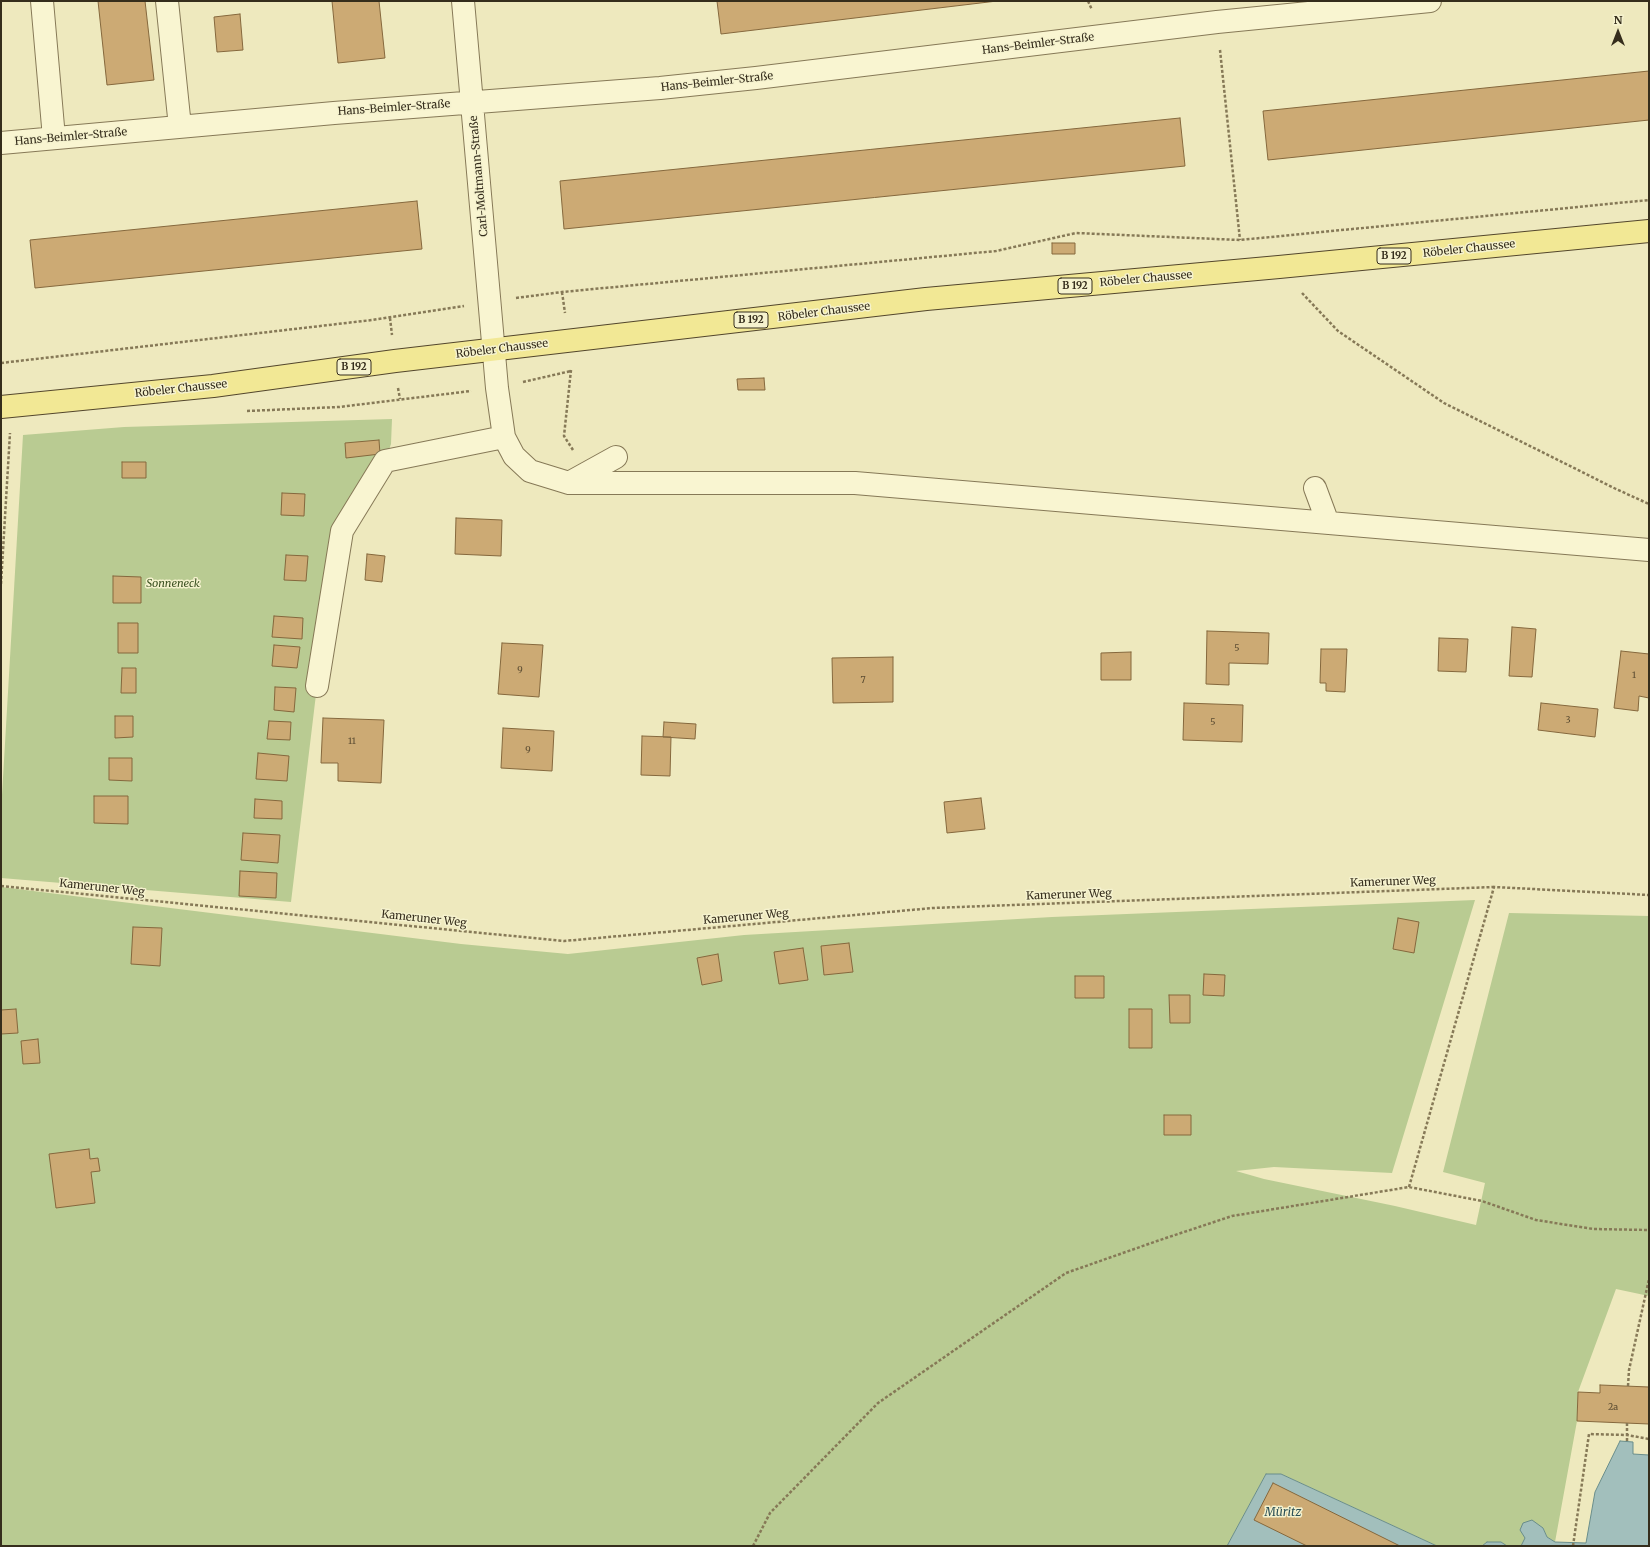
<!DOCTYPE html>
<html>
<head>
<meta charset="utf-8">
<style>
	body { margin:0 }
	#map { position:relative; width:1650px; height:1547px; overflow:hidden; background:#eee9be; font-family:Merriweather,serif }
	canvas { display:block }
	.frame { position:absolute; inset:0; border:2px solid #352d1c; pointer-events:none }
	.north { position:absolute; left:1598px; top:12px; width:40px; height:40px; -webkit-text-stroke:3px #f5f2ce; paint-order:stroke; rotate:0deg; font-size:11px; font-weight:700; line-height:16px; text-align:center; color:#352d1c }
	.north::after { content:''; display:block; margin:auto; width:14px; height:18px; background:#352d1c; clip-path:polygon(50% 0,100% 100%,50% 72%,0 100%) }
</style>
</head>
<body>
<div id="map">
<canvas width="1650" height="1547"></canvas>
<div class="frame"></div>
<div class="north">N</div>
</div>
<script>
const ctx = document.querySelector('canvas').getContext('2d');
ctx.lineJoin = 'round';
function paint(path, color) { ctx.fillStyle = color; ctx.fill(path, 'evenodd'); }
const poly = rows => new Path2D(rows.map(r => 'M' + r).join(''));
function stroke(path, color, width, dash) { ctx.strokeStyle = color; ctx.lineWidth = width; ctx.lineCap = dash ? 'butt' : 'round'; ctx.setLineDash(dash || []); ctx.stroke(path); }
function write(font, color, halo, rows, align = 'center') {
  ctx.font = font + ' Merriweather,serif'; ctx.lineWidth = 3; ctx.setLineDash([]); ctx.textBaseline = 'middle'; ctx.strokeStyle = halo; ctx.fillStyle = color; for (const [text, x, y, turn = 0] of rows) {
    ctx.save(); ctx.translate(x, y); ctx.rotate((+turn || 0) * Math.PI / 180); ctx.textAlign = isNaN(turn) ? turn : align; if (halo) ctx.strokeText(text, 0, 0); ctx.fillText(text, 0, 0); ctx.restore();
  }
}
const green = poly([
	[392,419,391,444,385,461,342,531,317,686,291,902,1,878,1,812,23,435,124,427],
	[1,887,461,944,568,954,744,935,1052,917,1475,900,1392,1173,1274,1167,1236,1171,1264,1179,1395,1206,1476,1225,1485,1183,1443,1172,1509,913,1649,916,1649,1296,1616,1289,1578,1392,1577,1421,1555,1542,1547,1537,1543,1528,1526,1538,1521,1546,1507,1546,1501,1542,1487,1542,1482,1546,1437,1546,1281,1474,1266,1474,1227,1546,1,1546]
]);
const water = poly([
	[1620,1441,1633,1442,1633,1454,1649,1455,1649,1546,1521,1546,1525,1538,1520,1530,1523,1523,1532,1520,1543,1528,1547,1537,1555,1542,1586,1543,1595,1492,1620,1441],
	[1266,1474,1281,1474,1437,1546,1227,1546,1266,1474],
	[1487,1542,1501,1542,1507,1546,1482,1546,1487,1542]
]);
const building = poly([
	[98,1,145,1,154,80,107,85,98,1],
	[332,1,379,1,385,58,338,63,332,1],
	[717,1,997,1,721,34,717,1],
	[240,14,243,50,217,52,214,17,240,14],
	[1649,71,1649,120,1268,160,1263,111,1649,71],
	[1180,118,1185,166,564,229,560,181,1180,118],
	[417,201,422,249,35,288,30,240,417,201],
	[1052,243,1075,243,1075,254,1052,254,1052,243],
	[764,378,765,390,738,390,737,379,764,378],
	[379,440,380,454,346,458,345,443,379,440],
	[122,462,146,462,146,478,122,478,122,462],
	[282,493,305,494,304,516,281,515,282,493],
	[456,518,502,520,501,556,455,554,456,518],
	[367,554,385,556,382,582,365,580,367,554],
	[286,555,308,556,306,581,284,580,286,555],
	[113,576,141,577,141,603,113,603,113,576],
	[274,616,303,618,302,639,272,637,274,616],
	[118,623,138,623,138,653,118,653,118,623],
	[1512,627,1536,629,1532,677,1509,676,1512,627],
	[1207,631,1269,633,1268,664,1229,663,1229,685,1206,684,1207,631],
	[1439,638,1468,639,1466,672,1438,671,1439,638],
	[502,643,543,645,539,697,498,694,502,643],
	[274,645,300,647,297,668,272,666,274,645],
	[1321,649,1347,649,1345,692,1326,691,1326,683,1320,683,1321,649],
	[1621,651,1649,654,1649,698,1639,696,1638,711,1614,708,1621,651],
	[1131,652,1131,680,1101,680,1101,653,1131,652],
	[893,657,893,702,833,703,832,658,893,657],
	[122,668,136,668,136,693,121,693,122,668],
	[275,687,296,688,294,712,274,710,275,687],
	[1184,703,1243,705,1242,742,1183,740,1184,703],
	[1541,703,1598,709,1595,737,1538,730,1541,703],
	[115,716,133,716,133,737,115,738,115,716],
	[323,718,384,720,381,783,338,781,338,763,321,763,323,718],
	[269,721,291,722,290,740,267,739,269,721],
	[664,722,696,724,695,739,663,737,664,722],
	[503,728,554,731,552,771,501,768,503,728],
	[642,736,671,737,670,776,641,775,642,736],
	[258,753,289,756,287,781,256,779,258,753],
	[109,758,132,758,132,781,109,780,109,758],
	[94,796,128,796,128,824,94,823,94,796],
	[981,798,985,829,947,833,944,802,981,798],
	[255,799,282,801,282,819,254,818,255,799],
	[243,833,280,835,278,863,241,860,243,833],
	[240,871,277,873,276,898,239,896,240,871],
	[1398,918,1419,922,1414,953,1393,949,1398,918],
	[133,927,162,928,160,966,131,964,133,927],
	[849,943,853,972,824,975,821,946,849,943],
	[803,948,808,980,779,984,774,952,803,948],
	[718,954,722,981,702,985,697,958,718,954],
	[1204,974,1225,975,1224,996,1203,995,1204,974],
	[1075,976,1104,976,1104,998,1075,998,1075,976],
	[1169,995,1190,995,1190,1023,1170,1023,1169,995],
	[16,1009,18,1033,1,1034,1,1010,16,1009],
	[1129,1009,1152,1009,1152,1048,1129,1048,1129,1009],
	[38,1039,40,1063,23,1064,21,1041,38,1039],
	[1164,1115,1191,1115,1191,1135,1164,1135,1164,1115],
	[89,1149,90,1159,98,1158,100,1171,91,1172,95,1203,56,1208,49,1154,89,1149],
	[1600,1385,1649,1387,1649,1424,1577,1421,1578,1392,1600,1393,1600,1385],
	[1273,1483,1400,1546,1307,1546,1254,1520,1273,1483]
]);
const path = poly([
	[1088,1,1092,10],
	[1220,50,1240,240],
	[562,292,565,313],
	[1302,293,1338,331,1444,403,1616,489,1649,504],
	[516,298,562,292,996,251,1076,233,1240,240,1649,200],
	[390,318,392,335],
	[1,363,372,320,464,306],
	[571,370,564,436,573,450],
	[523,382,571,371],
	[398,388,400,399],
	[247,411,339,407,471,391],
	[1,584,10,433],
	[1,886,564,941,933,908,1494,887],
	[1409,1187,1494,887,1649,895],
	[1628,1386,1629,1370,1649,1279],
	[1627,1441,1627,1423],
	[753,1546,770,1513,878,1403,1066,1273,1157,1241,1232,1216,1409,1187,1482,1201,1536,1220,1593,1229,1649,1230],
	[1573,1546,1589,1434,1627,1435,1649,1439]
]);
const minor = poly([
	[42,1,54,138],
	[167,1,180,127],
	[463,1,497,388,504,437,514,456,530,471,569,483,616,457],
	[1,143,334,113,660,88,756,78,1217,22,1430,1],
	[569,483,855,483,1649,550],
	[1315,488,1328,523],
	[317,686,342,531,385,461,504,437]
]);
const major = poly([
	[1,407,213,386,395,361,926,299,1279,267,1649,231]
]);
const numberNames = [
	["5",1237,648],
	["9",520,670],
	["1",1634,675],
	["7",863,680],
	["3",1568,720],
	["5",1213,722],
	["11",352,741],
	["9",528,750],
	["2a",1613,1407]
];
const shields = [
	[1394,256,34],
	[1075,286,34],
	[751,320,34],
	[354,367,34]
];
const shieldNames = [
	["B 192",1394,256],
	["B 192",1075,286],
	["B 192",751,320],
	["B 192",354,367]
];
const streetNames = [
	["Hans-Beimler-Straße",1038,44,-7],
	["Hans-Beimler-Straße",717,82,-6],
	["Hans-Beimler-Straße",394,108,-4],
	["Hans-Beimler-Straße",71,137,-5],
	["Carl-Moltmann-Straße",479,176,-95],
	["Röbeler Chaussee",1469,249,-6],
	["Röbeler Chaussee",1146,279,-5],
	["Röbeler Chaussee",824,312,-7],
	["Röbeler Chaussee",502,349,-7],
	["Röbeler Chaussee",181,389,-6],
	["Kameruner Weg",1393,882,-2],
	["Kameruner Weg",102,888,6],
	["Kameruner Weg",1069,895,-2],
	["Kameruner Weg",746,917,-5],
	["Kameruner Weg",424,919,6]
];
const parkNames = [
	["Sonneneck",173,584]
];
const waterNames = [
	["Müritz",1283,1513]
];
paint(green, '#b9cb92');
paint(water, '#a2bfbc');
stroke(water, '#698d8b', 1);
paint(building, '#ccaa74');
stroke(building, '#85683d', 1);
stroke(minor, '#867957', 24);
stroke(major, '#53462c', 24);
stroke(path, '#867957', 2.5, [3, 2]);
stroke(minor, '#f9f5d1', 22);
stroke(major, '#f2e895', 22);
write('9px', '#5b4c32', null, numberNames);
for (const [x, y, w] of shields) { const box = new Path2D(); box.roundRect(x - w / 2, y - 8, w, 16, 3); ctx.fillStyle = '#f5f2ce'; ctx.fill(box); stroke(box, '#352d1c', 1); }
write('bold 10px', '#352d1c', null, shieldNames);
write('11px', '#352d1c', '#f5f2ce', streetNames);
write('italic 11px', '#3c5222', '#f5f2ce', parkNames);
write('italic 12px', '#2b4f55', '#f5f2ce', waterNames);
</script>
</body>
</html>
